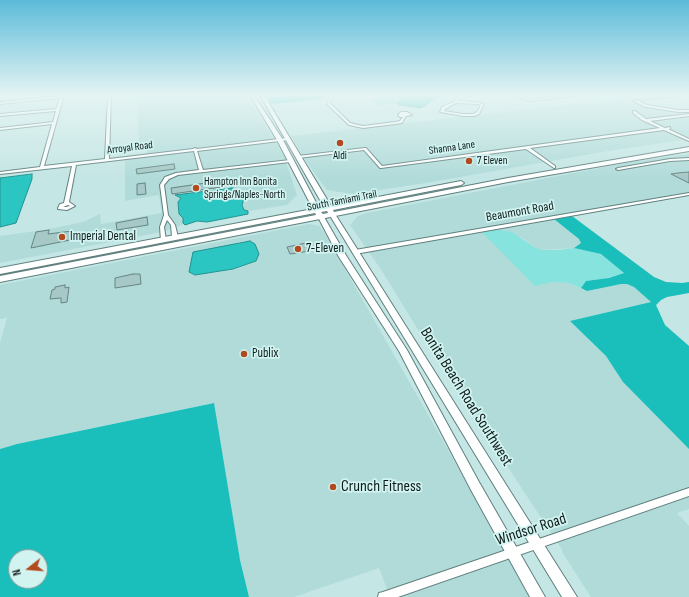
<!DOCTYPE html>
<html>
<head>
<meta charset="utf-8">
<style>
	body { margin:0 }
	#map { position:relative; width:689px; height:597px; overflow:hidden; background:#c4e6e4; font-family:"Sofia Sans Condensed",sans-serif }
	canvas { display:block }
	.north { position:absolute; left:8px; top:549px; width:40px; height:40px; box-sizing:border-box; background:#d1f4f1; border:1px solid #839d9b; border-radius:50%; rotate:253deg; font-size:11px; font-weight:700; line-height:16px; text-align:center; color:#0f1b1b }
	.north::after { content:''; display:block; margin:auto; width:14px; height:18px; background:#b14b1f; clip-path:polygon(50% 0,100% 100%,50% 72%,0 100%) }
</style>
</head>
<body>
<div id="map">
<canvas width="689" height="597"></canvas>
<div class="north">N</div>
</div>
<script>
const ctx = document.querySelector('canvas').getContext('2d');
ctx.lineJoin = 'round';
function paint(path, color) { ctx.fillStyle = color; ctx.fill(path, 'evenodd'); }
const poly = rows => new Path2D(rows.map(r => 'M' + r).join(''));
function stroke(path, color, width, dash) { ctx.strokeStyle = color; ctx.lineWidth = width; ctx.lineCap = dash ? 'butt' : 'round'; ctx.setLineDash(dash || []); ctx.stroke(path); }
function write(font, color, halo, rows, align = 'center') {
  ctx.font = font + ' "Sofia Sans Condensed",sans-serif'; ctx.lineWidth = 3.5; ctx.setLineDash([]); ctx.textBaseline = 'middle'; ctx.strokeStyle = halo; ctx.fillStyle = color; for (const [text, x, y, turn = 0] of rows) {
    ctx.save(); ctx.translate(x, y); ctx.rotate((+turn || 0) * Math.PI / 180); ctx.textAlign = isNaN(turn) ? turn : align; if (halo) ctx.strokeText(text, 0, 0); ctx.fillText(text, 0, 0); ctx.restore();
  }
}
const built = poly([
	[137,95,247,95,284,156,297,195,287,205,248,211,244,210,241,198,237,192,229,187,178,194,177,196,182,198,178,207,179,214,183,218,184,224,162,232,0,263,0,236,50,229,83,222,100,214,101,224,162,213,159,195,125,201,125,160,122,160,122,157,147,154,147,147,139,148],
	[637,97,646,101,645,103,674,115,689,113,689,139,608,151,426,183,353,194,327,190,302,156,291,136],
	[689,154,689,192,583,211,585,214,555,219,579,239,581,243,573,248,542,250,534,247,524,239,504,230,485,230,535,285,552,282,569,283,587,291,621,284,627,284,634,287,651,302,570,321,606,356,623,382,689,449,689,509,677,513,689,526,689,597,591,597,562,552,563,551,425,341,380,268,350,225,358,216,367,213,630,162],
	[309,224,319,226,325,234,447,448,529,597,390,597,379,568,294,597,249,597,240,560,213,403,17,444,0,449,0,343,7,318,0,319,0,285],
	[250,241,255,244,259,254,256,261,237,269,195,275,191,274,189,270,191,265,192,254,232,245,239,242]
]);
const green = poly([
	[381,95,433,95,410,97,401,101,397,103,398,104,380,105,376,105,372,100,368,99],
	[496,229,512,232,534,247,542,250,558,250,574,248,601,254,624,273,609,278,586,281,581,288,569,283,552,282,535,286,481,231]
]);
const forest = poly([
	[266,95,326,95,328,97,324,99,271,104],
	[572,216,654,277,666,282,682,283,689,282,689,293,667,297,661,300,656,305,665,325,689,346,689,449,623,382,606,356,570,321,651,302,634,287,627,284,621,284,587,291,581,288,586,281,609,278,624,273,601,254,574,248,581,243,579,239,554,219],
	[214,403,240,560,249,597,0,597,0,449,17,444],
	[16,557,40,557,40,581,16,581]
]);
const water = poly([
	[433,95,441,95,421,108,400,105,397,103,410,97,433,95],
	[32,174,32,179,16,223,0,227,0,178,32,174],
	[232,188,237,189,239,197,244,199,242,205,244,210,248,211,248,214,207,222,197,221,185,225,183,223,183,218,179,214,178,202,181,198,175,195,232,188],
	[250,241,255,244,259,254,256,261,233,269,195,275,189,272,193,252,250,241]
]);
const building = poly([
	[174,164,175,169,137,174,136,169,174,164],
	[689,172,689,183,671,174,678,173,689,172],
	[220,181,222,187,172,194,171,188,220,181],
	[145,183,146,194,137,195,137,184,145,183],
	[147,217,148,225,117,230,116,223,147,217],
	[49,230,48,234,72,231,70,240,31,248,36,232,49,230],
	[306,243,310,251,290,254,287,247,306,243],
	[133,274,140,274,141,284,115,288,115,278,133,274],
	[65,285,65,288,69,287,67,302,61,303,61,298,50,299,52,290,55,289,55,287,65,285]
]);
const street = poly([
	[61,95,64,95,44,166,105,159,108,95,111,95,109,159,193,149,195,148,197,149,287,138,289,139,288,140,197,151,203,170,290,160,292,161,290,162,178,175,169,179,164,185,168,215,175,225,178,237,175,239,172,237,171,225,167,220,164,227,166,240,163,242,161,241,160,227,164,215,160,185,165,177,176,173,199,170,194,151,76,165,69,202,75,206,67,210,58,209,58,208,60,204,64,203,72,166,0,174,0,172,40,167,52,124,0,130,0,128,53,122,56,111,0,116,0,114,56,109,60,98,0,104,0,102,60,96,61,95],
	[68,205,70,206,66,207,63,207,68,205],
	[328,95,330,95,333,98,330,103,350,123,363,126,395,122,400,121,403,117,400,117,398,115,401,112,407,112,412,115,406,116,402,123,395,124,363,128,349,125,327,104,329,98,328,95],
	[467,95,474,95,461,98,458,101,477,102,484,104,479,114,474,116,463,116,440,112,442,107,455,101,459,96,467,95],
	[456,103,477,104,481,105,477,112,473,114,463,114,444,111,445,109,456,103],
	[510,95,515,95,530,99,571,95,581,95,530,101,510,95],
	[676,95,685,95,639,101,647,105,678,110,689,110,689,112,678,112,646,107,633,101,676,95],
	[633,111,635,111,646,119,689,114,689,116,650,121,665,128,670,127,670,129,668,129,689,139,689,141,664,130,530,148,555,166,555,168,554,168,526,149,381,168,380,168,364,150,298,158,296,157,298,156,365,148,366,148,382,166,660,128,642,120,633,113,633,111],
	[689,158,689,160,670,161,618,170,616,169,618,168,670,159,689,158],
	[689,193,689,195,355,254,352,252,355,250,689,193],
	[689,488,689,496,398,597,378,597,379,593,383,592,689,488]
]);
const secondary = poly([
	[332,212,335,214,577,597,562,597,329,214,332,212],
	[321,215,324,217,347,257,407,350,479,482,545,597,530,597,471,490,399,351,339,257,318,217,321,215]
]);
const primary = poly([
	[250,95,254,95,283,140,319,208,324,207,260,95,264,95,331,206,461,181,464,183,461,185,333,210,334,212,508,178,689,147,689,151,508,182,0,282,0,276,316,215,315,213,0,274,0,268,313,209,277,140,250,95],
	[327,211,328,213,323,214,321,212,327,211]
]);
const markers = [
	[340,143,4,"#b14b1f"],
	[469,161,4,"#b14b1f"],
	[196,188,4,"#b14b1f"],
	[62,237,4,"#b14b1f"],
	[298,249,4,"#b14b1f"],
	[244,354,4,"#b14b1f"],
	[333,487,4,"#b14b1f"]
];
const farStreetnames = [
	["Arroyal Road",130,148,-7],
	["Shanna Lane",452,148,-8],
	["South Tamiami Trail",342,201,-11]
];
const farPoinames = [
	["Aldi",340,156,"center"],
	["7 Eleven",477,161],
	["Hampton Inn Bonita",204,182],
	["Springs/Naples-North",204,195]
];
const streetNames = [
	["Beaumont Road",520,212,-10]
];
const poiNames = [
	["Imperial Dental",70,237],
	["7-Eleven",306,249],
	["Publix",252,354]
];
const nearStreetnames = [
	["Bonita Beach Road Southwest",466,397,58],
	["Windsor Road",531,530,-18]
];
const nearPoinames = [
	["Crunch Fitness",341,487]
];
paint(built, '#b0dbd9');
paint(green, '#86e3de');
paint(forest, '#1abeba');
paint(water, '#2bc6c2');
stroke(water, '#239390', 1);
paint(building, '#a6c8c6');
stroke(building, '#668684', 1);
stroke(street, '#60807e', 2);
stroke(secondary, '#60807e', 2);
stroke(primary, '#60807e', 2);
paint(street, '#fff');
paint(secondary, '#fff');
paint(primary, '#fff');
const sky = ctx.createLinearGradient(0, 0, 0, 179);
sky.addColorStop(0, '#5cbbd9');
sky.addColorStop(0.53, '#e4f4f3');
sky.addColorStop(1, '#e4f4f300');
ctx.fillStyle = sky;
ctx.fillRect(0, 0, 689, 179);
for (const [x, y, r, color] of markers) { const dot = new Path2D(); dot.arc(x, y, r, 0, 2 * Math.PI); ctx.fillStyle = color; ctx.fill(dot); stroke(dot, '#d1f4f1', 1.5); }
write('11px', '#0f1b1b', '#d1f4f1', farStreetnames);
write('11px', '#0f1b1b', '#d1f4f1', farPoinames, 'left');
write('13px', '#0f1b1b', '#d1f4f1', streetNames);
write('13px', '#0f1b1b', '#d1f4f1', poiNames, 'left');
write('16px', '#0f1b1b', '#d1f4f1', nearStreetnames);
write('16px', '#0f1b1b', '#d1f4f1', nearPoinames, 'left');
</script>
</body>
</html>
